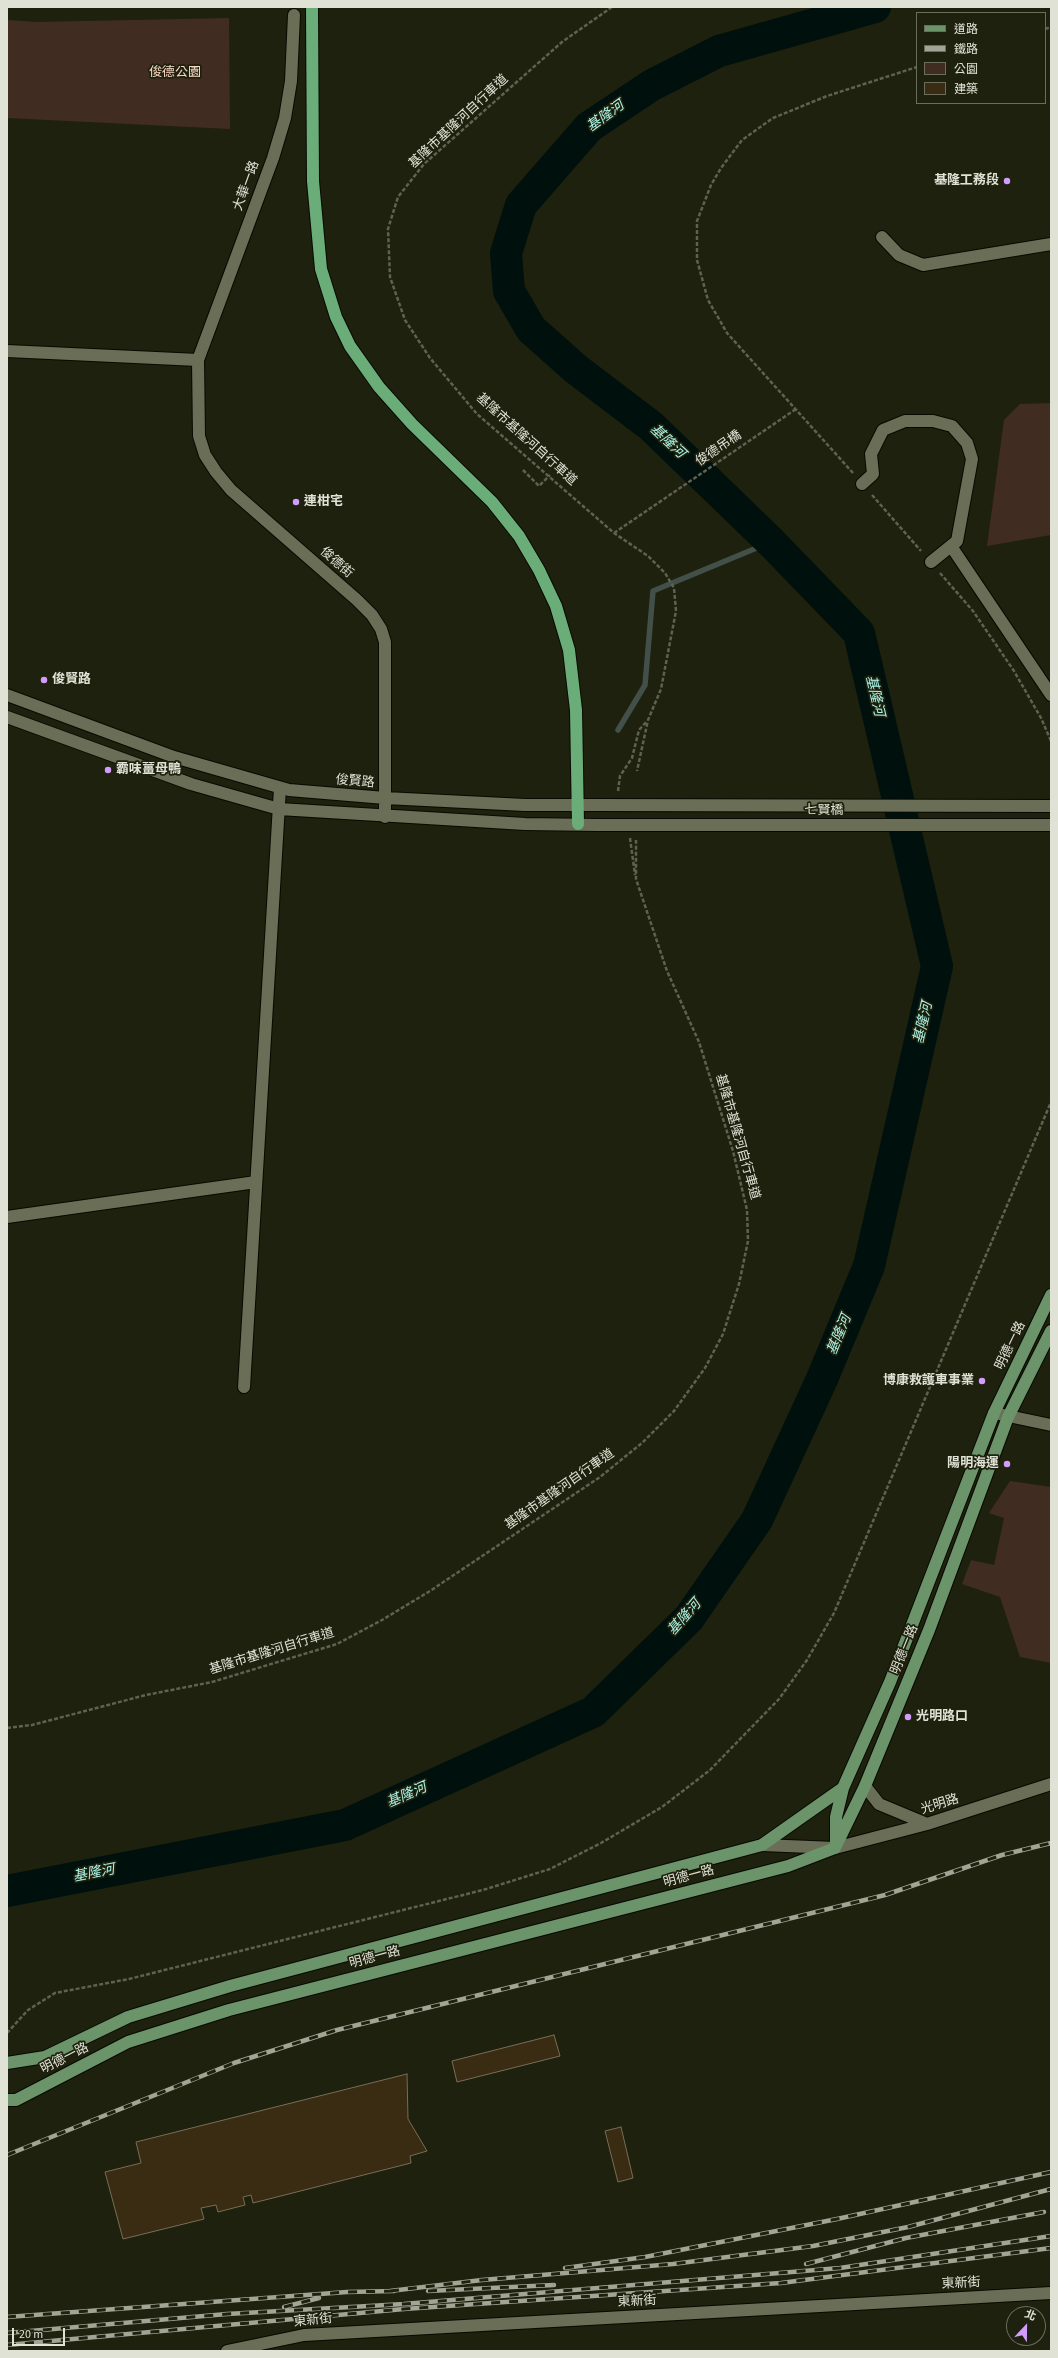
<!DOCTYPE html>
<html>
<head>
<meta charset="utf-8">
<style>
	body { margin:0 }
	#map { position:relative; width:1058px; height:2358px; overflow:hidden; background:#1e210d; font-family:"Source Sans 3","Noto Sans TC",sans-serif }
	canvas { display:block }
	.frame { position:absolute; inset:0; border:8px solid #e0e2d6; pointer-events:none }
	.legend { position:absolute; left:916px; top:12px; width:130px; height:92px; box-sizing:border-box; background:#1e210d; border:1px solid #6c6e5d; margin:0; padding:5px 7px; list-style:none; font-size:12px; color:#e0e2d6 }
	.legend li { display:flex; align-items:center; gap:8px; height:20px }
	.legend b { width:20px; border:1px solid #6c6e5d }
	.north { position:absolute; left:1006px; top:2306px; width:40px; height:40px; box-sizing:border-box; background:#1e210d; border:1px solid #6c6e5d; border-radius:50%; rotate:22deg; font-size:11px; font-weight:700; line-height:16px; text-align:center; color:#e0e2d6 }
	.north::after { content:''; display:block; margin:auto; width:14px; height:18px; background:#d29cfd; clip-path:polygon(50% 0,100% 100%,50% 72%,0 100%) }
	.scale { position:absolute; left:12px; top:2328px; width:53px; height:18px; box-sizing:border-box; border:2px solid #e0e2d6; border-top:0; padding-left:5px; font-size:12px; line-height:14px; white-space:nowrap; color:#e0e2d6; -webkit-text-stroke:3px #1e210d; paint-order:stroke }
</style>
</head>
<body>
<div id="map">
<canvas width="1058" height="2358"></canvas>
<div class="frame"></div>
<ul class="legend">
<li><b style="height:5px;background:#6b946b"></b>道路</li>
<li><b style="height:5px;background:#a2a495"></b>鐵路</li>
<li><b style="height:11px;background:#412c21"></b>公園</li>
<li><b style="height:11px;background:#392c12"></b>建築</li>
</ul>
<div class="north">北</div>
<div class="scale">20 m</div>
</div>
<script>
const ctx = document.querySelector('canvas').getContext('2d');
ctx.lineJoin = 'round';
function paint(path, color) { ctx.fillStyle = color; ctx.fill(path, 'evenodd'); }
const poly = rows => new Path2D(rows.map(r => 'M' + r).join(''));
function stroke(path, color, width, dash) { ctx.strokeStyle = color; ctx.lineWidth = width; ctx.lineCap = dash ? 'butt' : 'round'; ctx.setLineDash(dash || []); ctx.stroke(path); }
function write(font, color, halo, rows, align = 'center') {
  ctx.font = font + ' "Source Sans 3","Noto Sans TC",sans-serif'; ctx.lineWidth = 3.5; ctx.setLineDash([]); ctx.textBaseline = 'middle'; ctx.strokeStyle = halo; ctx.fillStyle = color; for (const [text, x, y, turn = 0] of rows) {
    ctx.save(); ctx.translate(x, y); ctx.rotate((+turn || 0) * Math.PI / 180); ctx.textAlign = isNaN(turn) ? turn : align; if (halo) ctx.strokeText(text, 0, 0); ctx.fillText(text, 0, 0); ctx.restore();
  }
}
const green = poly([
	[229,18,230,129,7,118,7,20,37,22],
	[1051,403,1051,535,987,546,1004,420,1020,404],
	[1010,1481,1051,1487,1051,1663,1020,1657,1000,1597,962,1584,971,1560,994,1565,1004,1518,989,1513]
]);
const stream = poly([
	[618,730,645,685,653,591,771,542]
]);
const river = poly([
	[7,1891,345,1825,593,1712,689,1618,757,1520,822,1379,869,1266,937,966,859,633,771,542,651,426,576,369,531,329,509,291,506,253,521,205,589,127,652,85,719,51,875,7]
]);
const building = poly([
	[554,2035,560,2056,457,2082,452,2061,554,2035],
	[407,2074,408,2119,427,2151,410,2156,411,2163,253,2203,251,2195,243,2197,245,2205,218,2212,216,2205,201,2208,204,2219,123,2239,105,2172,141,2163,136,2142,407,2074],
	[621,2127,633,2178,618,2182,605,2131,621,2127]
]);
const path = poly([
	[612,7,562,42,424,164,398,197,388,229,390,277,405,320,430,358,477,414,614,533,648,556,665,573,674,588,676,611,661,689,648,720,637,771],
	[1045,29,1051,27],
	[523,470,539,486,550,475],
	[853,473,727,333,708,300,697,260,697,221,711,185,721,168,742,140,773,118,827,96,917,67],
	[872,495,921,551],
	[614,533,796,409],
	[940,573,973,611,1014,671,1041,718,1051,741],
	[618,791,620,776,632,758,639,730,647,721],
	[630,838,635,875],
	[7,1728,32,1725,146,1695,212,1682,337,1644,382,1620,430,1591,600,1477,642,1443,674,1411,705,1368,723,1334,739,1284,748,1241,747,1210,733,1151,699,1042,667,971,636,879,636,840],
	[7,2033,28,2010,55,1993,129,1979,407,1909,483,1890,550,1869,601,1843,662,1807,710,1770,779,1699,807,1660,834,1613,1051,1102]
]);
const minor = poly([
	[294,15,291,81,285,118,273,158,198,360,199,436,205,455,216,472,231,490,357,600,372,615,381,629,385,642,385,817],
	[882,237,899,255,923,265,1051,244],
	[7,351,198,360],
	[862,484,873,474,871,454,883,430,905,421,933,421,952,426,967,443,972,459,957,541,931,562],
	[951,546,1051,695],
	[7,695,174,757,289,790,385,798,525,805,597,805],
	[7,717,191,784,279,809,525,824,597,825],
	[7,1217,256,1182],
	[244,1387,280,788],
	[994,1413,1051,1425],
	[865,1786,879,1804,927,1824],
	[762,1845,835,1848,927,1824,1051,1784],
	[227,2351,304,2335,1051,2293]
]);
const major = poly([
	[836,1845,836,1817,843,1788,890,1682,994,1413,1051,1295],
	[7,2063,45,2057,128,2017,230,1986,762,1845,843,1788],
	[7,2100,16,2100,128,2042,229,2010,788,1866,835,1848,865,1786,929,1630,1008,1417,1051,1331]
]);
const highway = poly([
	[312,7,313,181,321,269,336,317,350,346,379,387,412,424,492,502,519,536,539,570,556,606,569,650,576,710,578,824]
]);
const rail = poly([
	[7,2155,234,2063,337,2030,885,1895,1002,1855,1051,1843],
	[806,2264,906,2238,1044,2212],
	[565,2268,645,2257,837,2219,1051,2172],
	[390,2291,482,2280,673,2264,813,2246,908,2227,1051,2189],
	[428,2291,554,2285],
	[284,2307,319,2298],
	[7,2317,347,2292,394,2291],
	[7,2333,227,2314,404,2304,840,2268,1051,2236],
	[7,2345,404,2309,781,2283,1051,2248]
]);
const minorBridge = poly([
	[597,805,1051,806],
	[597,825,1051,825]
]);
const markers = [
	[1007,181,4,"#d29cfd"],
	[296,502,4,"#d29cfd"],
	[44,680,4,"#d29cfd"],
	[108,770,4,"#d29cfd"],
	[982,1381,4,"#d29cfd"],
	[1007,1464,4,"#d29cfd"],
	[908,1717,4,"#d29cfd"]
];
const parkNames = [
	["俊德公園",175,73]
];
const streetNames = [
	["基隆市基隆河自行車道",459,122,-43],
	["大華一路",247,186,-70],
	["基隆市基隆河自行車道",526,440,42],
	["俊德吊橋",719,449,-34],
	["俊德街",336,563,41],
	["俊賢路",355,782,5],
	["七賢橋",824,811],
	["基隆市基隆河自行車道",737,1137,74],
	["明德一路",1011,1346,-64],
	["基隆市基隆河自行車道",560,1490,-35],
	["明德一路",905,1650,-68],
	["基隆市基隆河自行車道",272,1652,-17],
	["光明路",940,1805,-17],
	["明德一路",689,1877,-15],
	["明德一路",375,1958,-15],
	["明德一路",65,2059,-27],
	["東新街",961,2284,-3],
	["東新街",637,2302,-3],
	["東新街",313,2321,-6]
];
const poiNames = [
	["基隆工務段",999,181,"right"],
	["連柑宅",304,502],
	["俊賢路",52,680],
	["霸味薑母鴨",116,770],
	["博康救護車事業",974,1381,"right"],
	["陽明海運",999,1464,"right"],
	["光明路口",916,1717]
];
const waterNames = [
	["基隆河",606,117,-36],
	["基隆河",667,442,43],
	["基隆河",874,696,77],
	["基隆河",924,1023,-77],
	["基隆河",840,1335,-68],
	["基隆河",685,1618,-49],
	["基隆河",407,1796,-24],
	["基隆河",94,1874,-11]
];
paint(green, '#412c21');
stroke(stream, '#434f49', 5.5);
stroke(river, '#00100d', 32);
paint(building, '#392c12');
stroke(building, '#796d58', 1);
stroke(minor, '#080a00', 14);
stroke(major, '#080a00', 14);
stroke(highway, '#080a00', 14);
stroke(path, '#5f6250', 2.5, [4, 2]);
stroke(minor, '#6a6e57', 12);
stroke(major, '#6b946b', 12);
stroke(highway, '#6bad78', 12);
stroke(rail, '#a2a495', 4.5);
stroke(rail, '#1e210d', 3, [9]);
stroke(minorBridge, '#080a00', 14, []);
stroke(minorBridge, '#6a6e57', 12);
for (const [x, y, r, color] of markers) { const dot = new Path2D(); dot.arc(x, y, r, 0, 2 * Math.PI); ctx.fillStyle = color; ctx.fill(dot); stroke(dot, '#1e210d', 1.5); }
write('13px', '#f8d7c5', '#1e210d', parkNames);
write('13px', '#e0e2d6', '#1e210d', streetNames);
write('bold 13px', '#e0e2d6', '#1e210d', poiNames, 'left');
write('italic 14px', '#abf3e7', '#1e210d', waterNames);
</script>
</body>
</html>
